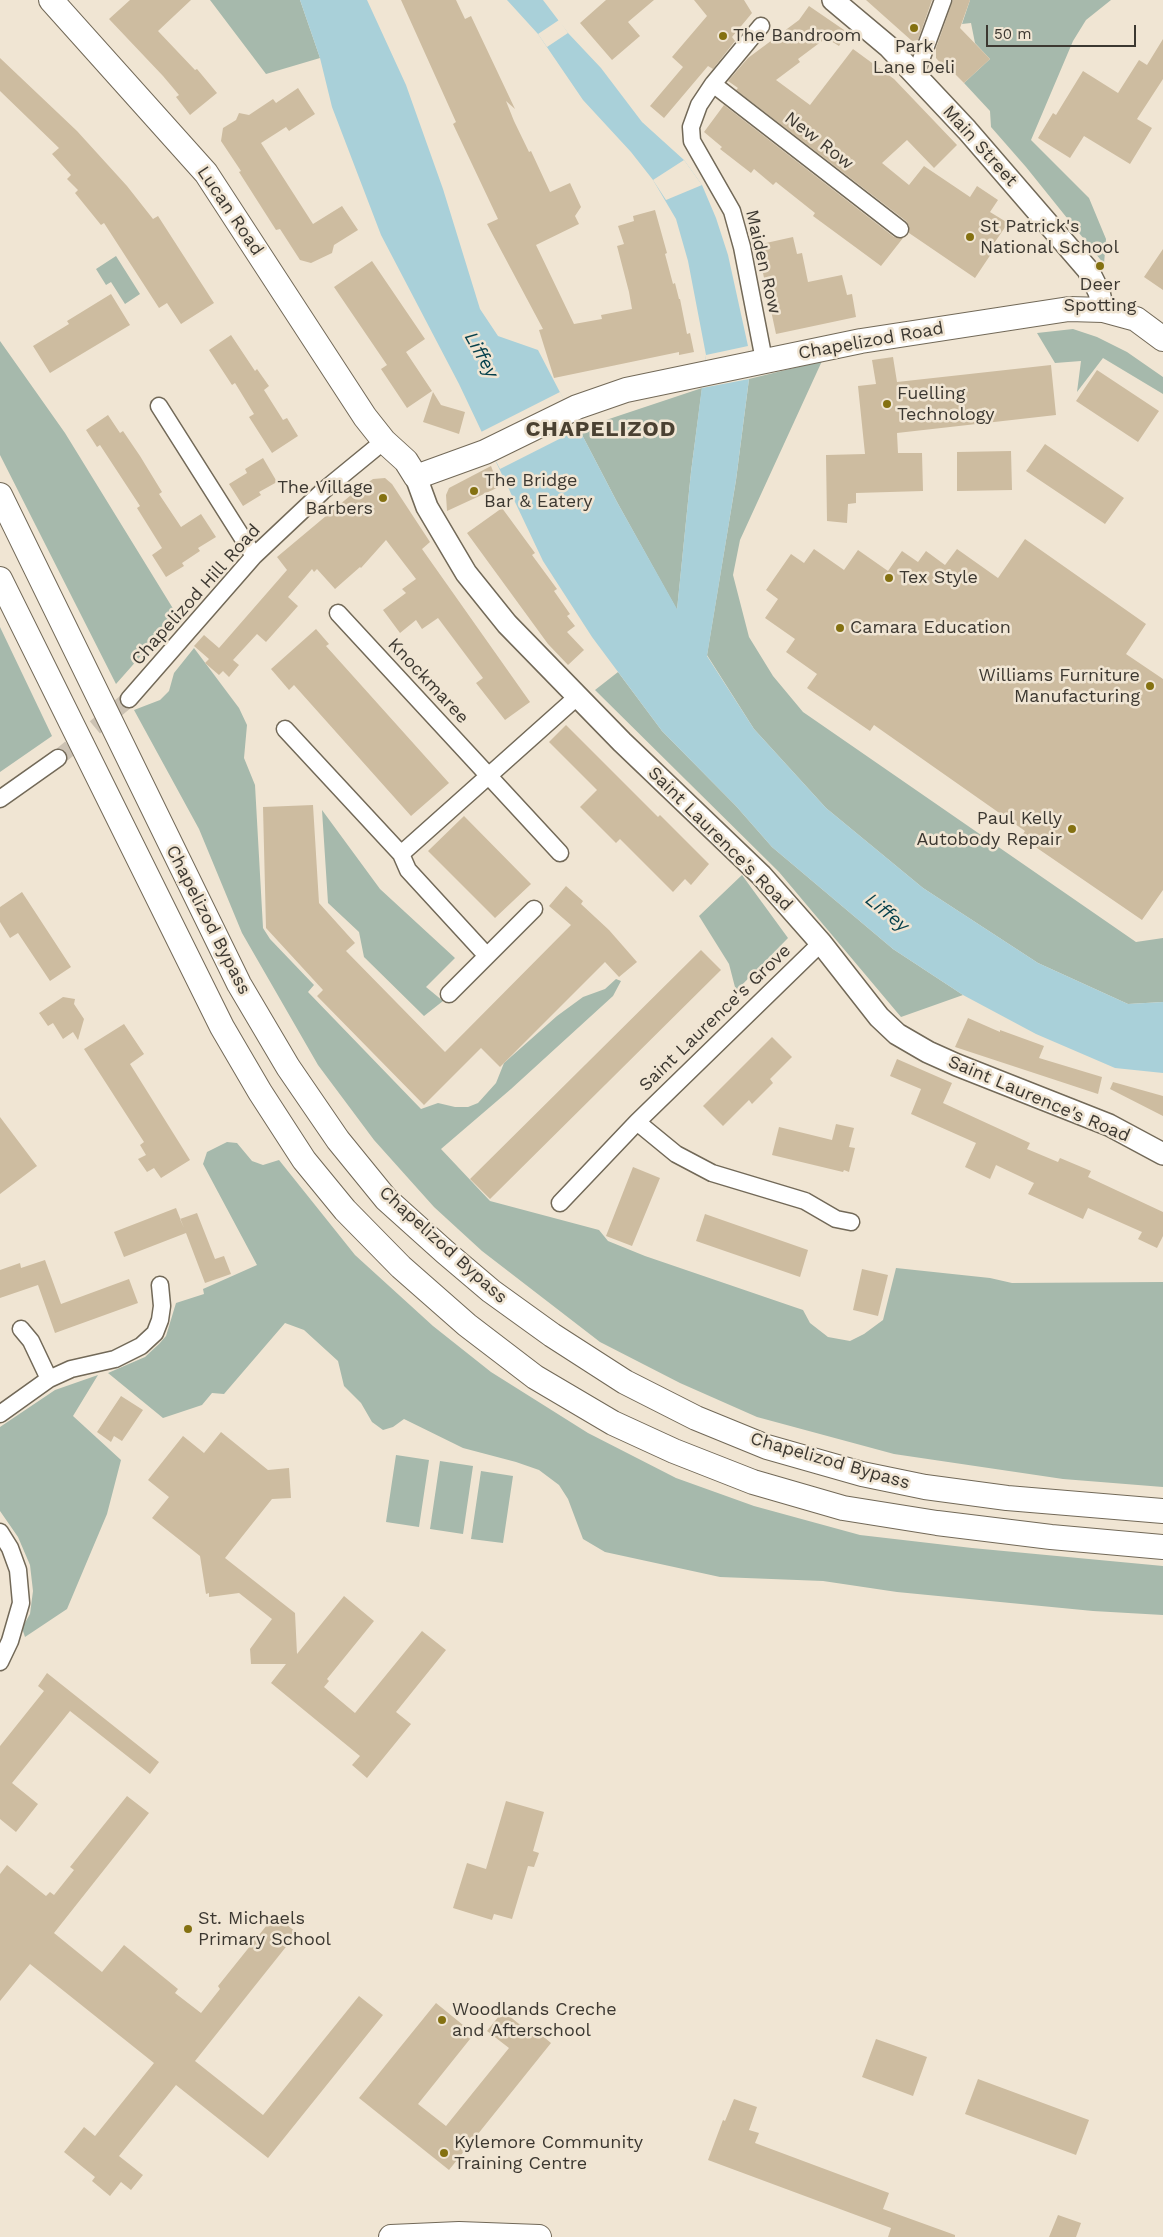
<!DOCTYPE html>
<html>
<head>
<meta charset="utf-8">
<style>
	body { margin:0 }
	#map { position:relative; width:1163px; height:2237px; overflow:hidden; background:#f0e5d3; font-family:"Work Sans",sans-serif }
	canvas { display:block }
	.scale { position:absolute; left:986px; top:25px; width:150px; height:22px; box-sizing:border-box; border:2px solid #3c3831; border-top:0; padding-left:6px; font-size:15px; line-height:18px; white-space:nowrap; color:#3c3831; -webkit-text-stroke:4px #f0e5d3; paint-order:stroke }
</style>
</head>
<body>
<div id="map">
<canvas width="1163" height="2237"></canvas>
<div class="scale">50 m</div>
</div>
<script>
const ctx = document.querySelector('canvas').getContext('2d');
ctx.lineJoin = 'round';
function paint(path, color) { ctx.fillStyle = color; ctx.fill(path, 'evenodd'); }
const poly = rows => new Path2D(rows.map(r => 'M' + r).join(''));
function stroke(path, color, width, dash) { ctx.strokeStyle = color; ctx.lineWidth = width; ctx.lineCap = dash ? 'butt' : 'round'; ctx.setLineDash(dash || []); ctx.stroke(path); }
function write(font, color, halo, rows, align = 'center') {
  ctx.font = font + ' "Work Sans",sans-serif'; ctx.lineWidth = 5; ctx.setLineDash([]); ctx.textBaseline = 'middle'; ctx.strokeStyle = halo; ctx.fillStyle = color; for (const [text, x, y, turn = 0] of rows) {
    ctx.save(); ctx.translate(x, y); ctx.rotate((+turn || 0) * Math.PI / 180); ctx.textAlign = isNaN(turn) ? turn : align; if (halo) ctx.strokeText(text, 0, 0); ctx.fillText(text, 0, 0); ctx.restore();
  }
}
const green = poly([
	[210,0,300,0,320,58,266,74],
	[970,0,1111,0,1086,20,1073,41,1031,140,1089,198,1106,239,1104,264,1026,167,991,127,990,111,964,83,990,59,975,43,971,23,962,24],
	[116,256,140,294,125,304,111,282,106,285,96,269],
	[1073,329,1097,337,1127,352,1163,377,1163,394,1103,358,1077,392,1081,361,1055,363,1037,333],
	[0,341,65,433,177,615,116,684,0,455],
	[822,361,740,540,733,575,749,637,773,676,803,712,1136,942,1163,938,1163,1002,1128,1004,1038,963,923,888,826,808,754,729,707,655,736,480,749,379],
	[702,388,691,472,677,610,617,502,579,429],
	[0,627,52,736,0,772],
	[194,648,239,708,247,725,244,758,255,785,263,928,270,939,314,985,308,992,421,1109,438,1103,455,1107,468,1107,478,1103,496,1083,504,1063,557,1016,583,997,605,989,616,979,621,981,613,996,511,1089,441,1149,490,1201,599,1230,608,1241,645,1256,803,1310,810,1323,828,1337,850,1341,864,1334,883,1320,896,1268,990,1278,1012,1283,1163,1282,1163,1487,1063,1479,894,1454,757,1417,680,1383,600,1342,482,1251,434,1207,374,1140,318,1065,242,933,199,829,134,710,160,700,169,691,174,673],
	[618,672,662,731,736,806,772,847,893,949,963,995,901,1017,779,872,595,690],
	[322,810,380,889,455,958,426,987,443,1001,424,1016,364,957,359,932,328,903],
	[742,875,788,938,736,991,729,964,699,916],
	[227,1142,237,1143,252,1161,263,1165,279,1160,355,1255,433,1326,491,1372,588,1433,676,1478,754,1506,860,1535,972,1548,1163,1566,1163,1615,1093,1611,897,1592,823,1581,720,1577,605,1552,583,1539,568,1499,559,1485,539,1470,516,1462,463,1448,404,1419,393,1427,383,1430,372,1422,361,1403,344,1386,338,1361,304,1330,285,1323,224,1394,212,1393,202,1405,163,1418,108,1373,145,1357,159,1344,166,1336,176,1303,204,1294,203,1289,257,1265,203,1164,207,1152],
	[98,1375,73,1416,121,1460,107,1514,67,1609,25,1637,22,1628,30,1614,33,1591,30,1565,18,1537,0,1511,0,1427,55,1390],
	[396,1455,429,1460,419,1527,386,1522],
	[440,1461,473,1466,463,1534,430,1529],
	[481,1471,513,1476,503,1543,471,1539]
]);
const water = poly([
	[300,0,367,0,406,85,443,189,480,309,498,336,538,350,617,502,677,609,691,472,706,355,688,261,676,219,653,180,631,152,583,100,538,34,507,0,543,0,568,33,601,68,642,122,684,160,702,185,716,218,728,255,748,346,749,379,736,480,707,656,754,729,826,808,923,888,1038,963,1128,1004,1163,1002,1163,1073,1115,1068,1036,1034,963,995,893,949,772,847,736,806,662,731,592,637,543,561,459,384,381,235,332,107,320,58]
]);
const pier = poly([
	[559,20,568,33,547,47,538,34],
	[684,160,702,185,666,200,653,180],
	[748,346,749,379,702,388,706,355],
	[560,392,579,429,500,469,481,432]
]);
const building = poly([
	[130,0,191,0,158,31,195,70,197,69,217,93,190,115,176,97,179,95,163,76,109,19],
	[401,0,456,0,465,19,471,16,515,109,506,101,514,121,529,152,531,151,550,192,570,183,581,207,575,216,579,224,536,245,574,324,602,319,601,315,632,309,629,292,617,246,624,244,618,226,634,221,633,216,655,210,667,253,665,254,673,284,675,283,679,299,680,299,687,334,690,333,694,352,679,355,679,352,554,378,539,330,543,329,487,224,498,219,453,124,456,122],
	[606,0,654,0,628,22,640,36,612,60,580,23],
	[694,0,744,0,752,13,732,37,735,41,713,69,708,66,664,118,650,106,683,67,672,57,707,16],
	[866,0,932,0,918,40,912,41],
	[953,0,970,0,960,28,990,59,964,83,946,65,944,67,936,58,936,48],
	[809,6,847,32,839,46,826,38,798,59,800,62,776,80,810,105,853,49,894,79,957,145,934,168,907,140,882,163,909,185,924,166,970,197,977,186,998,200,990,212,1008,223,988,252,991,254,975,278,909,233,909,226,906,221,736,90,738,88,728,81,748,58,799,20],
	[1163,39,1163,79,1137,119,1152,128,1130,164,1084,136,1070,158,1038,138,1053,113,1056,115,1083,71,1118,93,1139,60,1147,65],
	[0,58,77,131,127,186,153,219,158,216,214,303,181,324,167,303,159,308,104,223,101,225,75,193,78,190,67,179,71,175,52,154,59,148,0,91],
	[298,88,315,114,289,131,286,127,261,143,313,224,342,206,358,230,334,245,332,253,311,263,300,260,280,229,276,230,239,172,241,171,221,141,223,128,236,120,239,113,249,115,273,99,276,103],
	[724,105,894,237,903,238,881,266,813,216,815,213,776,182,773,185,754,169,751,173,720,149,722,147,704,132],
	[793,237,797,254,802,253,808,282,842,275,847,295,852,294,856,317,776,334,757,245],
	[1163,249,1163,290,1144,277],
	[372,261,425,339,406,352,432,391,407,408,381,369,387,365,334,287],
	[111,294,130,325,50,373,33,346,69,324,67,321],
	[231,335,255,371,257,369,269,386,264,390,283,420,287,418,298,436,272,453,249,417,254,414,235,383,232,385,209,350],
	[893,357,897,382,1051,365,1056,415,897,433,898,453,922,453,923,491,856,493,856,503,848,504,847,523,827,521,826,455,865,454,858,386,876,384,872,360],
	[1097,370,1159,411,1138,442,1076,401],
	[433,392,441,405,465,412,459,434,423,422],
	[108,415,120,433,123,431,140,456,162,492,159,494,181,527,201,514,216,537,198,548,200,551,182,563,184,566,166,577,152,555,162,548,137,508,140,506,100,445,97,447,86,430],
	[1045,444,1124,498,1105,524,1026,471],
	[1011,451,1012,490,957,491,957,452],
	[263,458,277,482,259,492,261,495,243,506,229,484,247,473,245,469],
	[491,466,499,487,447,511,446,495,449,488],
	[385,478,392,484,430,542,422,549,530,702,505,720,476,683,483,678,438,618,422,629,416,620,400,633,383,610,406,593,402,589,416,579,386,540,361,568,360,567,335,589,317,569,314,572,312,569,288,597,298,606,266,642,257,634,233,660,239,665,229,677,223,671,219,675,205,663,209,659,194,646,204,635,219,648,287,570,277,557,357,490,373,479],
	[502,508,535,553,532,555,557,589,554,591,570,614,567,616,575,626,567,632,584,650,568,665,548,644,467,533],
	[1025,539,1146,624,1126,654,1163,679,1163,890,1142,920,1021,837,1025,831,874,725,870,731,807,688,817,674,786,652,795,639,765,618,778,599,766,590,791,554,804,563,814,549,844,570,858,550,888,571,902,551,918,562,926,551,945,565,957,549,998,578],
	[316,629,329,644,326,646,449,783,411,816,294,685,289,690,271,669],
	[566,725,658,817,660,815,709,864,691,885,685,879,673,892,620,839,616,843,580,807,597,790,549,742],
	[313,805,319,903,355,943,346,951,445,1052,571,925,549,906,566,886,583,901,581,904,609,930,637,962,619,977,605,962,500,1067,481,1048,424,1105,317,996,323,990,266,928,263,807],
	[464,816,531,884,495,918,428,851],
	[22,892,71,967,50,981,18,933,10,938,0,922,0,907],
	[701,950,721,970,490,1199,470,1179],
	[63,997,75,999,74,1004,84,1019,78,1040,73,1032,63,1039,53,1023,48,1026,39,1013],
	[968,1018,1000,1032,1000,1030,1044,1046,1039,1058,1102,1077,1098,1094,955,1047],
	[124,1024,144,1054,130,1064,190,1160,161,1178,154,1168,147,1172,138,1159,146,1155,140,1145,144,1142,84,1049],
	[772,1037,792,1057,770,1079,773,1083,752,1104,749,1100,723,1126,703,1106],
	[897,1059,952,1083,943,1103,1030,1143,1027,1149,1058,1162,1060,1158,1091,1171,1088,1177,1163,1212,1163,1236,1157,1248,1138,1239,1142,1232,1088,1208,1083,1219,1028,1194,1034,1183,996,1165,990,1179,965,1167,976,1143,911,1114,921,1089,890,1076],
	[1113,1082,1163,1096,1163,1116,1110,1089],
	[0,1117,37,1166,0,1194],
	[836,1124,854,1128,849,1147,855,1148,849,1172,844,1170,843,1172,772,1155,779,1127,832,1140],
	[633,1167,660,1178,632,1246,606,1236],
	[176,1208,184,1228,180,1219,197,1213,215,1259,224,1256,231,1274,205,1283,186,1233,124,1257,114,1232],
	[705,1214,808,1250,800,1277,696,1241],
	[45,1260,61,1304,129,1279,138,1303,55,1333,38,1285,0,1298,0,1270,20,1263,21,1268],
	[862,1269,888,1275,878,1316,853,1310],
	[121,1396,143,1410,122,1441,114,1436,111,1442,97,1432],
	[221,1432,268,1470,289,1468,291,1498,272,1499,225,1558,295,1613,297,1654,344,1596,374,1621,327,1679,329,1681,324,1687,355,1713,422,1631,446,1650,396,1712,411,1724,367,1778,352,1765,360,1756,271,1683,286,1664,251,1664,250,1649,272,1619,239,1593,209,1597,209,1593,206,1594,200,1556,152,1518,169,1497,148,1480,183,1436,204,1453],
	[47,1673,159,1762,150,1774,70,1711,12,1783,38,1804,16,1832,0,1819,0,1746,44,1691,38,1686],
	[127,1796,149,1813,54,1933,102,1972,124,1945,178,1989,175,1993,201,2013,220,1989,218,1986,275,1915,297,1933,195,2061,263,2115,359,1996,383,2015,268,2158,176,2085,119,2156,143,2175,131,2190,121,2182,110,2196,92,2181,95,2177,64,2152,84,2127,95,2136,154,2063,30,1964,0,2001,0,1874,7,1865,46,1896,50,1892,54,1895,74,1870,70,1867],
	[506,1801,544,1812,533,1851,539,1853,534,1867,528,1866,512,1919,494,1914,492,1920,453,1908,467,1863,486,1869],
	[436,2003,474,2034,418,2104,446,2126,509,2048,487,2031,503,2011,529,2032,533,2028,551,2043,449,2170,359,2098],
	[876,2039,927,2057,913,2096,862,2077],
	[978,2079,1089,2120,1076,2155,965,2114],
	[734,2099,757,2107,749,2130,759,2133,755,2143,889,2193,883,2209,955,2235,955,2237,888,2237,891,2228,708,2160,723,2120,725,2121],
	[1058,2215,1081,2223,1076,2237,1049,2237]
]);
const minorTunnel = poly([
	[58,758,129,699]
]);
const minor = poly([
	[761,26,713,84,699,105,691,127,692,141,732,211,742,247,764,360],
	[915,76,943,0],
	[713,84,900,229],
	[159,406,254,556],
	[338,613,560,853],
	[129,699,254,556,323,491,384,441],
	[285,729,401,854,408,870,487,956],
	[0,799,58,758],
	[401,854,578,696],
	[449,994,534,909],
	[637,1122,676,1154,712,1173,805,1201,836,1219,851,1222],
	[560,1203,637,1122,821,943],
	[21,1329,31,1341,49,1379],
	[0,1414,49,1379,71,1369,115,1359,141,1346,155,1333,160,1320,162,1306,160,1285],
	[0,1532,10,1548,18,1570,21,1603,10,1641,0,1662]
]);
const tertiary = poly([
	[833,0,889,47,967,130,1088,270,1099,292,1103,310],
	[416,477,427,507,466,573,507,624,622,742,761,875,821,943,879,1017,897,1034,928,1052,957,1065,1109,1125,1163,1154]
]);
const secondary = poly([
	[51,0,206,173,365,417,384,441,406,461,416,477,485,452,577,407,626,390,861,341,1069,309,1103,310,1136,319,1163,339],
	[0,495,239,984,288,1067,338,1140,386,1199,445,1252,491,1291,552,1335,625,1382,696,1418,767,1447,862,1474,925,1487,1007,1498,1163,1511],
	[0,579,222,1027,260,1092,304,1160,345,1210,401,1267,467,1325,535,1377,613,1423,674,1451,753,1482,843,1508,937,1523,1051,1537,1163,1547],
	[391,2237,459,2234,539,2237]
]);
const markers = [
	[914,28,5,"#847111"],
	[723,36,5,"#847111"],
	[970,237,5,"#847111"],
	[1100,266,5,"#847111"],
	[887,404,5,"#847111"],
	[474,491,5,"#847111"],
	[383,498,5,"#847111"],
	[889,578,5,"#847111"],
	[840,628,5,"#847111"],
	[1150,686,5,"#847111"],
	[1072,829,5,"#847111"],
	[188,1929,5,"#847111"],
	[442,2020,5,"#847111"],
	[444,2153,5,"#847111"]
];
const poiNames = [
	["The Bandroom",733,36],
	["Park",914,47,"center"],
	["Lane Deli",914,68,"center"],
	["St Patrick's",980,227],
	["National School",980,248],
	["Deer",1100,285,"center"],
	["Spotting",1100,306,"center"],
	["Fuelling",897,394],
	["Technology",897,415],
	["The Bridge",484,481],
	["Bar & Eatery",484,502],
	["The Village",373,488,"right"],
	["Barbers",373,509,"right"],
	["Tex Style",899,578],
	["Camara Education",850,628],
	["Williams Furniture",1140,676,"right"],
	["Manufacturing",1140,697,"right"],
	["Paul Kelly",1062,819,"right"],
	["Autobody Repair",1062,840,"right"],
	["St. Michaels",198,1919],
	["Primary School",198,1940],
	["Woodlands Creche",452,2010],
	["and Afterschool",452,2031],
	["Kylemore Community",454,2143],
	["Training Centre",454,2164]
];
const streetNames = [
	["New Row",819,141,38],
	["Main Street",980,146,48],
	["Lucan Road",230,211,56],
	["Maiden Row",763,262,77],
	["Chapelizod Road",871,341,-10],
	["Chapelizod Hill Road",196,595,-48],
	["Knockmaree",428,681,47],
	["Saint Laurence's Road",720,839,45],
	["Chapelizod Bypass",208,920,63],
	["Saint Laurence's Grove",715,1018,-44],
	["Saint Laurence's Road",1039,1099,23],
	["Chapelizod Bypass",443,1245,42],
	["Chapelizod Bypass",830,1461,16]
];
const waterNames = [
	["Liffey",481,355,61],
	["Liffey",887,913,39]
];
const districtNames = [
	["CHAPELIZOD",601,430]
];
paint(green, '#a6b9ac');
paint(water, '#a9d0d9');
paint(pier, '#f0e5d3');
paint(building, '#cdbca0');
stroke(minorTunnel, '#ccc2b3', 16, [16, 8]);
stroke(minor, '#726958', 19);
stroke(tertiary, '#726958', 24);
stroke(secondary, '#726958', 26);
stroke(minor, '#fff', 16);
stroke(tertiary, '#fff', 21);
stroke(secondary, '#fff', 24);
for (const [x, y, r, color] of markers) { const dot = new Path2D(); dot.arc(x, y, r, 0, 2 * Math.PI); ctx.fillStyle = color; ctx.fill(dot); stroke(dot, '#f0e5d3', 2); }
write('18px', '#3c3831', '#f0e5d3', poiNames, 'left');
write('18px', '#3c3831', '#f0e5d3', streetNames);
write('italic 19px', '#07414c', '#f0e5d3', waterNames);
ctx.letterSpacing = '1px';
write('bold 22px', '#4a4132', '#f0e5d3', districtNames);
ctx.letterSpacing = '0px';
</script>
</body>
</html>
